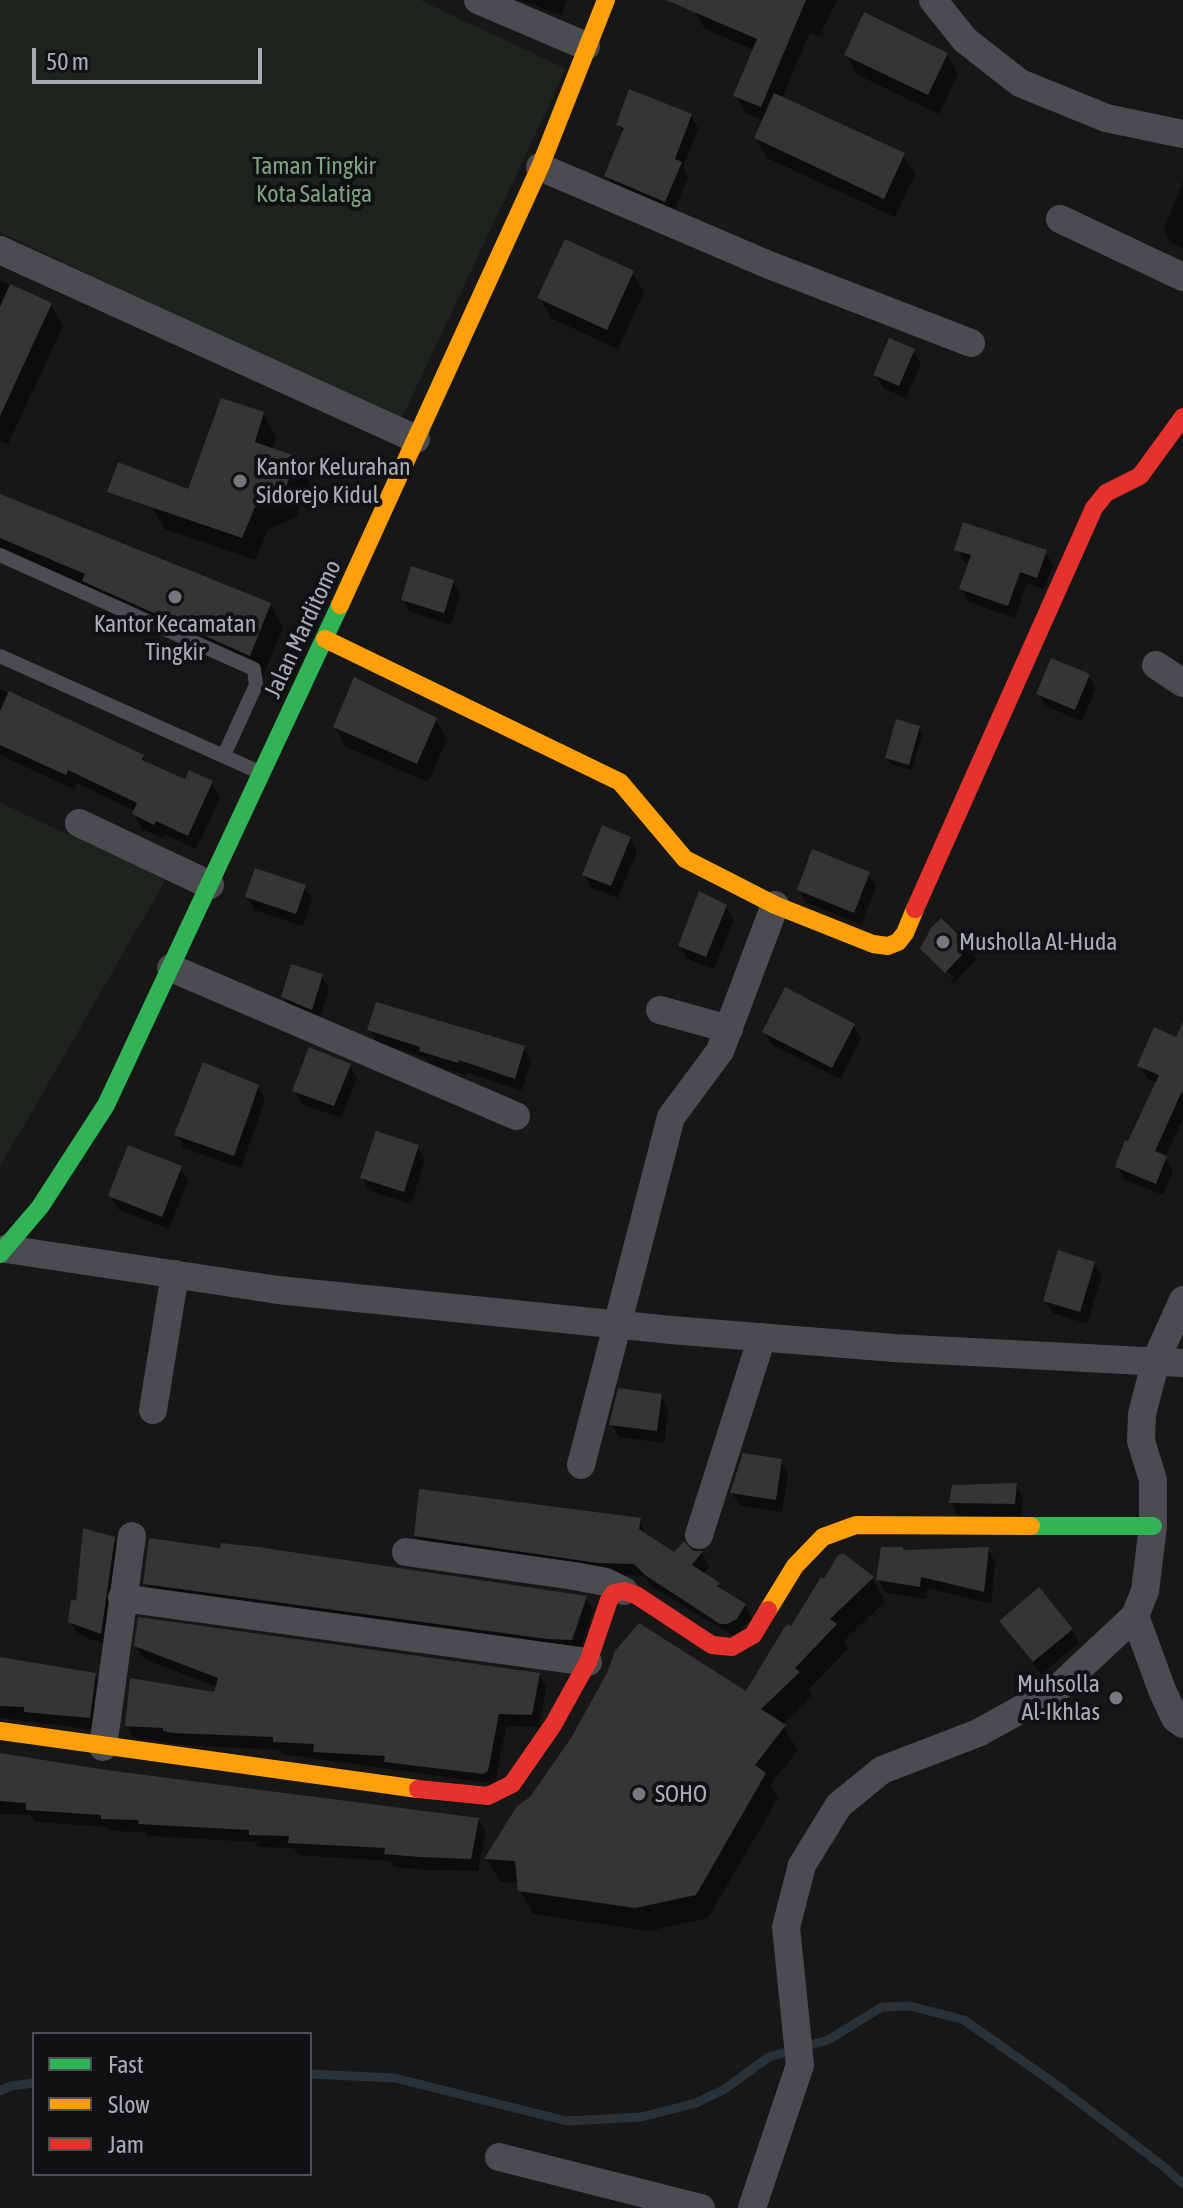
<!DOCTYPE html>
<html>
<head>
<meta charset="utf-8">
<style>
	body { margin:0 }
	#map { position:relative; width:1183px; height:2208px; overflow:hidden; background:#171717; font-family:"Asap Condensed",sans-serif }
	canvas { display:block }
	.legend { position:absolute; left:32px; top:2032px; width:280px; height:144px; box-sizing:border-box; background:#111113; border:2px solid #4d4f55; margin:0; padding:10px 14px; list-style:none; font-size:24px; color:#a8adb8 }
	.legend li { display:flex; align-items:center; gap:16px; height:40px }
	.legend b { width:40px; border:2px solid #4d4f55 }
	.scale { position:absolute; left:32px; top:48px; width:230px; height:36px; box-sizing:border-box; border:4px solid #a8adb8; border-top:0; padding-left:10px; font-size:24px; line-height:28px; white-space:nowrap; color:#a8adb8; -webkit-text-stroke:6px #111113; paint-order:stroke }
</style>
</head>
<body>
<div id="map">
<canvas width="1183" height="2208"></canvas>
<ul class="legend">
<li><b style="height:10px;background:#30b455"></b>Fast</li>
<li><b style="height:10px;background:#ff9f0a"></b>Slow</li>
<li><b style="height:10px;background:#e5322d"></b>Jam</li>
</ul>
<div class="scale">50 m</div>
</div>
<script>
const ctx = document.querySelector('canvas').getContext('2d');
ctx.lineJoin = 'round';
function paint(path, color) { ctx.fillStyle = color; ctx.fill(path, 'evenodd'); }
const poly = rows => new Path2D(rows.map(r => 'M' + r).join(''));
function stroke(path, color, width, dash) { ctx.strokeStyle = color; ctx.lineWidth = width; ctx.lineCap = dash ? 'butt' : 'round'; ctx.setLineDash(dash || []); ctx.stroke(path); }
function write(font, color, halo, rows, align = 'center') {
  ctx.font = font + ' "Asap Condensed",sans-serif'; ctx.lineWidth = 8; ctx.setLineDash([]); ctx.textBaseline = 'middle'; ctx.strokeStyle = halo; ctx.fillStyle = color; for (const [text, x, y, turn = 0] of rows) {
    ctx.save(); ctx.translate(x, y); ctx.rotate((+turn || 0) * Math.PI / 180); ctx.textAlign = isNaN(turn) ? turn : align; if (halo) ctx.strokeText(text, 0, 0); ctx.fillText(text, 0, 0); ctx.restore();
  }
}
const green = poly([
	[0,0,420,0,566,69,400,422,0,232],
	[0,803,166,879,0,1167]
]);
const shadow = poly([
	[520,0,567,0,561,15],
	[700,0,837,0,819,37,810,32,782,98,903,155,915,174,895,217,767,158,756,138,764,121,746,113,735,95,754,50,705,29,695,12],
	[947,54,958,74,939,114,858,75,846,55],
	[691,115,698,128,683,168,688,177,673,214,614,188,606,175,624,135,618,125],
	[1183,181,1183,248,1171,243,1164,230],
	[632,273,644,292,618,349,551,318,540,298],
	[0,280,51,305,63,326,8,444,0,441],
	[913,351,921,364,906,398,883,388,876,375],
	[263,414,276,437,272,450,297,459,310,482,296,517,268,530,255,560,165,529,151,506,190,491],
	[0,496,270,605,283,627,263,677,0,557],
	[957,549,1045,552,1053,565,1044,589,1027,583,1015,618,969,602,961,589,970,564,964,562],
	[453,582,460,594,451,625,410,612,403,599],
	[1088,676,1096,688,1082,721,1045,706,1038,693],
	[0,689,143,757,147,764,186,782,212,783,220,798,196,849,164,834,163,838,142,829,134,814,135,811,77,783,74,789,0,755],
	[435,719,447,739,428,782,346,747,335,727],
	[919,728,922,734,912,770,890,764,887,758],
	[630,838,637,851,618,898,592,888,584,875],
	[868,874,876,887,861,924,806,903,799,890],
	[304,886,312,899,303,926,255,910,247,897],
	[726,907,734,920,714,969,687,959,680,946],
	[941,921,969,947,976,960,953,984,929,960,951,981,954,978,929,955,929,960,923,949],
	[321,975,329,988,319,1022,290,1009,283,996],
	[853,1025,861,1038,840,1079,772,1045,765,1032],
	[370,1030,524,1048,531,1061,522,1091,466,1072,465,1075,429,1063,426,1058,377,1043],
	[1183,1043,1183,1119,1165,1157,1173,1171,1163,1195,1125,1180,1117,1167,1157,1083,1147,1078,1139,1066],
	[349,1065,357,1078,341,1118,302,1104,294,1091],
	[258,1087,265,1100,241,1168,184,1148,177,1135],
	[418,1147,425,1160,411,1204,370,1191,362,1178],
	[180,1168,188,1181,169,1229,118,1209,111,1196],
	[1094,1263,1102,1276,1087,1324,1053,1313,1045,1300],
	[661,1396,668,1409,664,1443,619,1437,611,1424],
	[780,1461,788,1474,782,1512,740,1506,732,1493],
	[1016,1485,1023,1497,1021,1516,958,1516,951,1503],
	[640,1520,646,1537,675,1554,702,1553,709,1566,703,1574,745,1605,752,1618,735,1637,654,1588,643,1576,607,1575,423,1548,416,1536],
	[113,1539,121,1552,108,1646,77,1634,70,1621],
	[988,1549,995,1562,991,1604,927,1588,926,1599,886,1593,878,1580,903,1552],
	[872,1578,885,1601,844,1641,848,1649,808,1690,812,1696,782,1725,798,1750,770,1785,778,1798,708,1918,649,1931,533,1914,520,1890,519,1883,500,1882,487,1859,518,1808,747,1694,792,1629],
	[145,1583,586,1598,593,1610,579,1652,152,1596],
	[1001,1621,1072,1630,1079,1643,1041,1674],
	[136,1646,539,1674,546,1687,539,1727,506,1726,495,1784,282,1754,280,1750,182,1745,134,1738,127,1726,216,1694,218,1687,144,1659],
	[0,1659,95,1675,102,1688,96,1730,0,1718],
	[0,1754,157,1779,478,1819,486,1832,478,1871,428,1870,394,1867,390,1861,298,1855,294,1848,258,1847,255,1842,148,1836,145,1832,110,1831,108,1827,35,1822,31,1815,0,1814]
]);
const stream = poly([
	[310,2074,395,2078,567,2121,641,2117,696,2103,723,2090,769,2057,828,2040,882,2007,910,2006,964,2020,1058,2086,1163,2166,1183,2184],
	[0,2091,11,2086,34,2083]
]);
const building = poly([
	[666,0,806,0,761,107,733,96,757,39],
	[864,12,948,53,928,95,844,55],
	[629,89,692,114,675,159,682,162,665,202,604,176,624,128,616,125],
	[774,93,905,153,884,199,754,138],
	[565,239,634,271,607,330,537,298],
	[10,284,52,303,0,416,0,307],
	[889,338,915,349,899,386,873,375],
	[221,398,264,412,255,442,298,457,283,494,255,507,242,538,107,492,118,462,188,489],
	[0,494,271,603,250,656,82,581,85,574,0,538],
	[963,522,1047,550,1037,578,1020,572,1008,606,959,589,971,555,954,550],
	[411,566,454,580,444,613,401,600],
	[1051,658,1090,674,1075,710,1036,694],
	[354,677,437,718,417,764,333,727],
	[9,691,144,755,142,760,185,779,189,770,213,781,188,836,156,821,154,825,132,814,137,803,68,770,66,775,0,745,0,711],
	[896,719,920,726,909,765,885,758],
	[602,825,631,837,611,886,582,875],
	[812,849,870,872,854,913,797,890],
	[255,868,306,885,296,914,245,897],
	[699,891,727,905,706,957,678,946],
	[941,918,970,946,945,973,920,949,931,928],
	[291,964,323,974,312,1010,281,997],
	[785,987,855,1024,832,1068,762,1032],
	[376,1002,525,1046,515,1079,459,1060,458,1063,419,1051,420,1047,367,1030],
	[1183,1022,1183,1089,1155,1151,1167,1156,1156,1184,1115,1167,1125,1140,1128,1141,1159,1075,1137,1066,1154,1027,1176,1037],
	[309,1047,351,1064,334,1106,292,1091],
	[203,1062,259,1085,234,1156,174,1135],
	[376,1131,419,1145,404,1192,360,1178],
	[128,1145,182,1166,162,1217,108,1196],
	[1058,1250,1095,1262,1080,1312,1043,1301],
	[618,1388,662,1394,657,1431,609,1425],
	[743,1453,782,1459,776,1500,730,1493],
	[1017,1483,1015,1504,949,1503,952,1485],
	[419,1489,641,1518,639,1529,674,1552,684,1541,693,1551,703,1551,692,1565,720,1583,717,1586,746,1604,737,1619,727,1624,720,1624,645,1575,634,1564,598,1563,414,1536],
	[83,1528,115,1537,101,1634,68,1622,71,1599,76,1601],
	[149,1538,220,1548,221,1543,258,1547,587,1596,572,1640,547,1639,143,1584],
	[881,1547,903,1547,903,1550,989,1547,984,1592,921,1577,920,1587,876,1580],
	[843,1553,874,1577,830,1619,837,1624,795,1668,800,1672,761,1709,786,1725,755,1765,766,1773,696,1895,635,1908,518,1891,515,1861,484,1859,517,1806,530,1797,571,1738,607,1673,615,1651,639,1623,746,1691,784,1628,788,1624,791,1626,821,1577,824,1579,838,1555],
	[1039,1587,1073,1629,1033,1662,999,1621],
	[138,1617,540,1673,532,1715,499,1714,488,1771,483,1774,384,1762,385,1756,313,1752,314,1744,273,1742,273,1737,173,1733,163,1731,163,1728,125,1726,130,1678,214,1692,218,1678,134,1646],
	[0,1657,96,1673,90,1718,24,1712,24,1707,0,1706],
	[0,1753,106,1770,479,1818,471,1859,420,1857,384,1854,385,1848,288,1843,289,1836,249,1835,249,1830,138,1824,139,1820,101,1819,101,1815,26,1810,26,1803,0,1801]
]);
const lane = poly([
	[0,555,254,669,256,685,224,755],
	[0,656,259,772]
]);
const street = poly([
	[478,0,586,46],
	[933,0,965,40,1020,83,1106,118,1183,134],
	[540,167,769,265,971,343],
	[1060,219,1183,277],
	[0,250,416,439],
	[1156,665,1183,683],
	[79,823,210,885],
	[171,968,516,1116],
	[660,1010,729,1029],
	[6,1249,278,1290,671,1330,894,1348,1183,1363],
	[153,1410,175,1274],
	[581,1465,671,1117,720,1051,775,905],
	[699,1535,762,1337],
	[406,1552,574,1576,606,1582,624,1591],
	[122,1598,588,1662],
	[1135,1616,1162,1690,1175,1718,1183,1724],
	[103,1747,132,1536],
	[499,2157,701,2208],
	[752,2208,800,2065,786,1927,802,1865,839,1805,882,1770,978,1733,1056,1690,1135,1616,1145,1591,1153,1526,1153,1480,1141,1441,1142,1414,1156,1360,1183,1300]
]);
const fast = poly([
	[0,1254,40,1207,106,1105,340,605],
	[1031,1526,1153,1526]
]);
const slow = poly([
	[340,605,540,167,606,0],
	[325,639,620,782,685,859,775,905,873,944,888,946,898,942,905,933,915,909],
	[768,1610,795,1566,823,1537,856,1525,1031,1526],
	[0,1731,418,1789]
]);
const jam = poly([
	[915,909,1094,508,1106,493,1140,476,1183,417],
	[418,1789,488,1796,512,1784,553,1725,588,1662,609,1600,614,1593,624,1591,636,1595,712,1645,732,1647,753,1635,768,1610]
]);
const markers = [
	[240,481,8,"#757880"],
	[175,597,8,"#757880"],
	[943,942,8,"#757880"],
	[1116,1698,8,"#757880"],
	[639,1794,8,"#757880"]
];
const parkNames = [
	["Taman Tingkir",314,166],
	["Kota Salatiga",314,194]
];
const poiNames = [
	["Kantor Kelurahan",256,467],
	["Sidorejo Kidul",256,495],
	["Kantor Kecamatan",175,624,"center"],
	["Tingkir",175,652,"center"],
	["Musholla Al-Huda",959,942],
	["Muhsolla",1100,1684,"right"],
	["Al-Ikhlas",1100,1712,"right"],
	["SOHO",655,1794]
];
const streetNames = [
	["Jalan Marditomo",303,629,-65]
];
paint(green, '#1d241e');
paint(shadow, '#0007');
stroke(stream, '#2a3239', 9);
paint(building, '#353536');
stroke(lane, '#4b4c50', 14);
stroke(street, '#4b4c50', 28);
stroke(fast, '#30b455', 18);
stroke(slow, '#ff9f0a', 18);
stroke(jam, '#e5322d', 18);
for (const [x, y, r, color] of markers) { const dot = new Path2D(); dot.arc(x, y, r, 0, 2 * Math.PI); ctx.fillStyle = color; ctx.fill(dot); stroke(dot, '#111113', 3); }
write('24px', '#7fa381', '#111113', parkNames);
write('24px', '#a8adb8', '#111113', poiNames, 'left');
write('24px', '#a8adb8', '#111113', streetNames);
</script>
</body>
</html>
